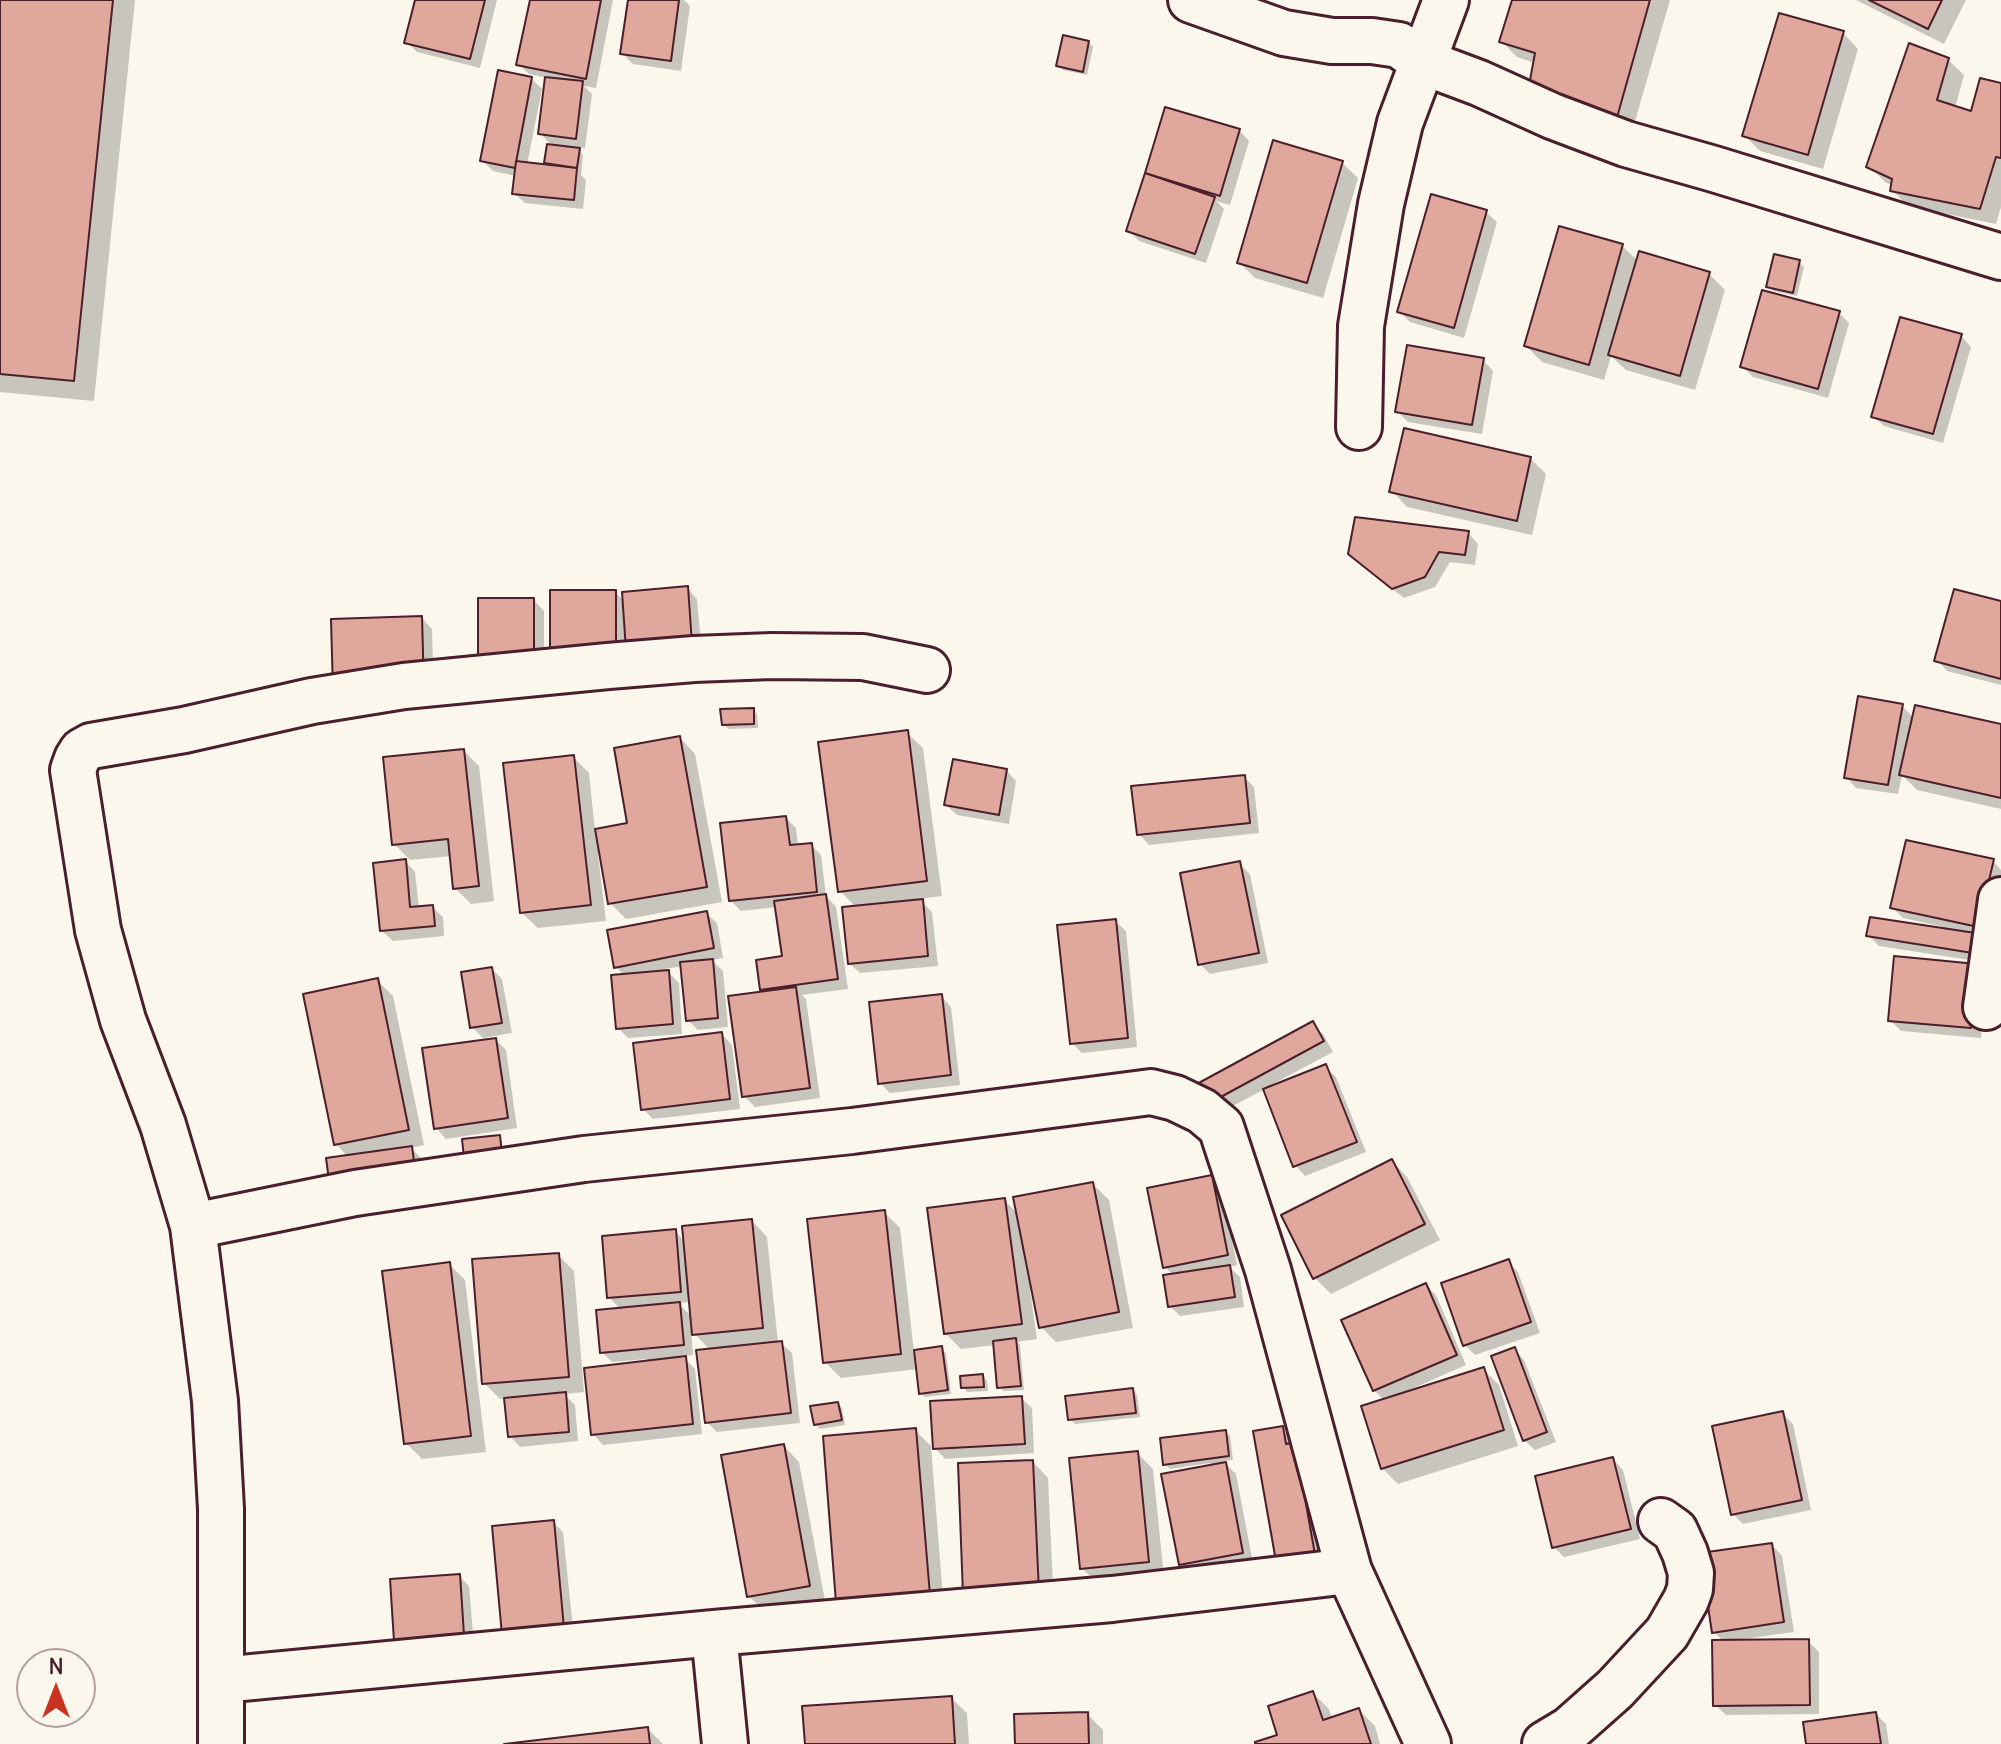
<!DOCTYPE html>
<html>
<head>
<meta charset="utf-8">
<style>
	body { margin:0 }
	#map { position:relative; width:2001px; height:1744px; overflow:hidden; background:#fbf7ec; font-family:Delius,sans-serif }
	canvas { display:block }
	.north { position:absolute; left:16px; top:1648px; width:80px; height:80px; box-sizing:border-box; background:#fbf7ec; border:2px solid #b4a19f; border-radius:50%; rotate:0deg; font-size:22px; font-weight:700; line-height:32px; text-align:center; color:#4a1f2b }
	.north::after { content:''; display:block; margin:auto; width:28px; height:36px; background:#c8321e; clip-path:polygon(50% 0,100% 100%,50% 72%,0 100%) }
</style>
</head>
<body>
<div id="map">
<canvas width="2001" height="1744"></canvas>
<div class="north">N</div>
</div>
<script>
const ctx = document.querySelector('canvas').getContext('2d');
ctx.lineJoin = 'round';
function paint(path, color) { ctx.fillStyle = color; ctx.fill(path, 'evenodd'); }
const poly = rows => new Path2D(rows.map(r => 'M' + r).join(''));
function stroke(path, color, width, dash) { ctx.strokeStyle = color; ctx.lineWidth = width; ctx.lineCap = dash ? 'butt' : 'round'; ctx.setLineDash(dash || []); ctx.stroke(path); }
const shadow = poly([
	[0,0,135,0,94,401,0,392],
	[417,0,497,0,480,68,417,52,407,42],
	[532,0,613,0,596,88,584,86,592,94,585,148,576,147,583,155,581,175,586,180,583,209,525,203,514,193,516,176,493,171,483,161,531,78,542,89,527,165,551,167,546,163,553,147,540,133,547,78,529,74,519,64],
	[630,0,684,0,690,6,681,71,633,64,622,53],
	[1514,0,1670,0,1631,135,1535,63,1517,57,1501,41],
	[1856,0,1966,0,1944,44],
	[1843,33,1858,49,1823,169,1760,151,1745,136],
	[1088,42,1093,47,1087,75,1063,70,1058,65],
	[1948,60,1964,75,1955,108,1972,114,2001,85,2001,207,1996,224,1908,206,1892,190,1893,186,1885,182,1869,166],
	[1167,109,1239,130,1249,141,1230,205,1216,201,1224,209,1206,263,1139,241,1128,230],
	[1342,163,1358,178,1323,298,1255,278,1239,262],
	[1486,212,1497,222,1464,338,1410,322,1400,312],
	[1622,246,1638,261,1640,253,1709,274,1725,290,1695,390,1626,370,1611,356,1604,380,1542,362,1526,346],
	[1799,262,1804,267,1797,296,1773,291,1769,286],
	[1839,313,1849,323,1828,398,1753,377,1743,367],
	[1961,336,1971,347,1943,443,1884,426,1873,416],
	[1483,360,1493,371,1482,434,1408,422,1397,411],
	[1530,458,1546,474,1532,535,1407,507,1392,491],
	[1468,533,1478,544,1475,565,1450,562,1435,587,1404,598,1361,564],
	[687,588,697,599,702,654,563,667,615,592,624,601],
	[534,600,544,611,544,670,490,670],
	[2001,603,2001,685,1947,671,1937,660],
	[422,618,432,629,434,699,333,621],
	[1902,706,1914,718,2001,726,2001,809,1917,790,1902,775,1898,794,1856,788,1846,777],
	[753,710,757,714,758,728,728,729,724,724],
	[907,733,923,748,942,896,919,899,932,912,938,966,860,973,849,963,856,907,840,891],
	[680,738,695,754,722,902,626,919,610,903,602,854,598,855,606,921,538,928,522,913,573,757,589,773,595,831,629,824],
	[464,751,479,766,494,901,471,904,455,888,452,856,410,860,394,844],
	[1006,770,1016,781,1009,824,957,815,946,805],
	[1244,777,1254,787,1259,833,1149,845,1139,834],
	[786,818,796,828,798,846,811,845,821,855,826,896,836,907,848,989,802,995,806,999,820,1098,755,1107,744,1096,767,993,762,989,784,957,777,907,741,911,731,901],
	[405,861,415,872,419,908,432,907,443,917,444,936,393,941,382,931],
	[1993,861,2001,870,2001,881,1989,963,1879,946,1869,936,1943,930,1944,927,1903,918,1893,908],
	[1239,864,1250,874,1268,963,1210,974,1200,964],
	[706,913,717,923,723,958,712,960,723,971,728,1027,698,1030,688,1020,683,966,665,969,679,983,682,1034,628,1038,618,1028,625,976,616,967],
	[1115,921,1126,931,1137,1047,1082,1053,1072,1043],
	[492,969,502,979,512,1033,483,1038,472,1027],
	[1986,976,1981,1038,1901,1031,1890,1020],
	[377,980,393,996,424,1145,411,1148,421,1158,426,1194,348,1157,336,1144],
	[941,996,951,1007,960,1085,890,1093,880,1083],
	[1312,1023,1323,1034,1333,1052,1273,1084,1274,1087,1325,1067,1336,1077,1366,1152,1305,1176,1295,1165,1265,1089,1218,1114,1208,1104],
	[722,1034,732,1045,740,1109,653,1119,643,1109],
	[496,1040,506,1050,517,1128,446,1139,436,1128],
	[1392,1161,1407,1177,1440,1240,1331,1294,1315,1278,1283,1216],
	[1211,1177,1222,1188,1237,1265,1229,1267,1240,1277,1244,1307,1180,1316,1170,1306,1173,1275,1165,1267],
	[1093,1184,1109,1200,1133,1328,1056,1342,1041,1327,1034,1290,1030,1290,1037,1339,1017,1342,1020,1345,1024,1390,1004,1391,999,1387,995,1345,961,1349,945,1333,1004,1200,1019,1215],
	[884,1212,900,1228,914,1352,941,1348,946,1353,951,1394,925,1397,921,1393,918,1369,841,1378,825,1362],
	[752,1221,767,1237,778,1343,781,1343,792,1353,800,1423,717,1432,707,1422,711,1351,691,1330,693,1355,682,1356,695,1369,702,1434,603,1445,593,1434,647,1363,647,1359,612,1362,602,1352,621,1310,609,1297,675,1231,685,1242],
	[691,1302,693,1318,678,1303],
	[558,1255,574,1271,584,1392,564,1394,575,1405,578,1441,520,1447,510,1436,506,1398,500,1399,484,1383],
	[1508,1262,1518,1272,1540,1333,1475,1355,1465,1345],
	[449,1264,465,1280,486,1452,422,1459,406,1443],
	[1425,1285,1436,1295,1466,1365,1409,1390,1410,1393,1483,1369,1499,1385,1518,1446,1398,1484,1382,1468,1385,1401,1374,1390],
	[1514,1349,1524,1360,1556,1442,1535,1450,1524,1440],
	[983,1376,987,1381,988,1391,967,1392,963,1387],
	[1133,1390,1137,1395,1140,1417,1075,1424,1070,1419],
	[1021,1398,1032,1408,1034,1453,945,1459,935,1448],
	[838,1404,842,1408,845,1425,820,1429,815,1424],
	[1782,1413,1793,1424,1811,1510,1743,1524,1733,1514],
	[1282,1429,1305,1455,1325,1570,1279,1566],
	[915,1430,931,1446,944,1610,854,1618],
	[1225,1432,1230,1436,1233,1460,1223,1461,1236,1474,1253,1563,1191,1575,1181,1564,1211,1467,1210,1463,1170,1469,1165,1464],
	[784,1446,799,1462,825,1601,765,1612,749,1596],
	[1137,1453,1153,1469,1164,1577,1098,1584,1082,1568],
	[1613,1459,1623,1470,1640,1539,1564,1557,1554,1547],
	[1033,1462,1048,1478,1054,1607,981,1610],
	[553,1522,563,1532,574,1638,504,1634],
	[1772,1545,1782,1556,1794,1632,1744,1639,1744,1642,1808,1641,1819,1652,1819,1714,1726,1715,1715,1705,1724,1642,1714,1632],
	[459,1576,469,1586,474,1645,407,1650,396,1640],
	[1313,1693,1329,1709,1332,1719,1359,1710,1375,1726,1380,1744,1257,1744,1280,1736],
	[951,1698,967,1713,969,1744,807,1744],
	[1087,1714,1103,1730,1103,1744,1017,1744],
	[1876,1714,1886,1724,1889,1744,1808,1744],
	[648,1729,663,1744,521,1744]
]);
const building = poly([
	[0,0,113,0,74,381,0,374,0,0],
	[415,0,485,0,470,59,404,43,415,0],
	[530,0,601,0,586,79,516,65,530,0],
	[628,0,679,0,671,61,620,54,628,0],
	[1512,0,1650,0,1616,121,1528,91,1535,53,1499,42,1512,0],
	[1869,0,1942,0,1928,29,1869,0],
	[1779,13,1844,31,1808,155,1742,136,1779,13],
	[1063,35,1089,41,1083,72,1056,66,1063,35],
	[1909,43,1949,58,1937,100,1971,111,1980,78,2001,83,2001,158,1996,157,1980,209,1890,191,1892,179,1866,167,1909,43],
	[498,70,532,77,515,168,480,161,498,70],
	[545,77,583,81,576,139,538,134,545,77],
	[1165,107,1240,129,1220,196,1145,173,1165,107],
	[1273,140,1343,161,1307,283,1237,263,1273,140],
	[547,144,580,148,577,168,544,163,547,144],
	[516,161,577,168,574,200,512,194,516,161],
	[1145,173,1215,197,1195,254,1126,231,1145,173],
	[1431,194,1487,210,1454,328,1397,312,1431,194],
	[1559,226,1623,244,1589,365,1524,346,1559,226],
	[1639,251,1710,272,1680,376,1608,355,1639,251],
	[1774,254,1800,260,1793,293,1766,287,1774,254],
	[1762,290,1840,311,1818,389,1740,367,1762,290],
	[1900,317,1962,334,1933,434,1871,417,1900,317],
	[1407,345,1484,358,1472,425,1395,412,1407,345],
	[1404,428,1531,457,1517,521,1389,492,1404,428],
	[1355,517,1469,531,1465,555,1439,552,1425,577,1392,589,1348,554,1355,517],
	[688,586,692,644,626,650,622,592,688,586],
	[1954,589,2001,601,2001,679,1934,661,1954,589],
	[550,590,616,590,616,658,550,658,550,590],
	[478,598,534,598,534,660,478,660,478,598],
	[422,616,424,689,333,692,331,619,422,616],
	[1858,696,1903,704,1888,785,1844,778,1858,696],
	[1915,705,2001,724,2001,798,1899,775,1915,705],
	[754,708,754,724,722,725,720,709,754,708],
	[908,730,927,881,838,892,818,742,908,730],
	[680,736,707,887,608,904,595,829,627,823,614,748,680,736],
	[464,749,479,886,453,889,448,839,392,845,383,757,464,749],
	[574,755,591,905,520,913,503,763,574,755],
	[953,759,1007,769,999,815,944,805,953,759],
	[1245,775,1250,823,1137,835,1131,786,1245,775],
	[786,816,790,845,812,843,817,892,729,901,720,823,786,816],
	[1906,840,1994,859,1978,927,1890,908,1906,840],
	[406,859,410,907,433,905,435,926,380,931,373,863,406,859],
	[1240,861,1259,953,1198,965,1180,873,1240,861],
	[826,894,838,979,760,990,756,960,782,956,774,901,826,894],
	[923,899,928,956,848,964,842,907,923,899],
	[707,911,714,948,614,968,607,930,707,911],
	[1870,917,1982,934,1979,954,1866,936,1870,917],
	[1116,919,1128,1038,1070,1044,1057,925,1116,919],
	[1894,956,1977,964,1971,1028,1888,1021,1894,956],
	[713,959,718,1018,686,1021,680,962,713,959],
	[492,967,502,1023,470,1028,461,972,492,967],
	[669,970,673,1024,616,1029,611,975,669,970],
	[378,978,409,1130,334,1145,303,994,378,978],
	[796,987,810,1088,742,1097,728,996,796,987],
	[942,994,951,1075,878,1084,869,1002,942,994],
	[1313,1021,1324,1041,1206,1105,1195,1085,1313,1021],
	[722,1032,730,1099,641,1110,633,1043,722,1032],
	[496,1038,508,1118,434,1129,422,1048,496,1038],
	[1326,1064,1357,1142,1293,1167,1263,1089,1326,1064],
	[500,1135,503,1163,465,1167,462,1139,500,1135],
	[412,1146,417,1184,331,1195,326,1158,412,1146],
	[1392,1159,1425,1224,1313,1279,1281,1215,1392,1159],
	[1212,1175,1228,1255,1163,1268,1147,1188,1212,1175],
	[1093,1182,1119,1312,1039,1328,1013,1197,1093,1182],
	[1005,1198,1022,1324,944,1334,927,1208,1005,1198],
	[885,1210,901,1354,823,1363,807,1219,885,1210],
	[752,1219,763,1328,692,1335,682,1226,752,1219],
	[676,1229,681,1292,607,1298,602,1236,676,1229],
	[559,1253,569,1377,482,1384,472,1259,559,1253],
	[1509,1259,1531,1322,1463,1346,1441,1283,1509,1259],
	[450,1262,471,1436,404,1444,382,1271,450,1262],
	[1230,1265,1235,1297,1168,1307,1163,1275,1230,1265],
	[1426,1283,1457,1355,1373,1391,1341,1320,1426,1283],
	[680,1302,684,1345,600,1353,596,1310,680,1302],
	[1016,1338,1021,1386,997,1388,993,1341,1016,1338],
	[782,1341,791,1413,705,1423,696,1350,782,1341],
	[942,1346,948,1390,919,1394,914,1350,942,1346],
	[1515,1347,1547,1432,1523,1441,1491,1356,1515,1347],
	[686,1356,693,1424,591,1435,584,1368,686,1356],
	[1484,1367,1504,1430,1381,1469,1361,1406,1484,1367],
	[983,1374,984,1387,961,1388,960,1376,983,1374],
	[1133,1388,1136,1413,1068,1420,1065,1396,1133,1388],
	[566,1392,569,1432,508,1437,504,1398,566,1392],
	[1022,1396,1025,1444,933,1449,930,1401,1022,1396],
	[838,1402,842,1420,814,1425,810,1406,838,1402],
	[1783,1411,1802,1500,1731,1515,1712,1426,1783,1411],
	[1283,1426,1286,1444,1295,1442,1316,1560,1277,1567,1253,1431,1283,1426],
	[916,1428,930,1595,836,1603,823,1436,916,1428],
	[1226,1430,1229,1456,1163,1465,1160,1438,1226,1430],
	[784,1444,810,1586,747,1597,721,1455,784,1444],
	[1138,1451,1149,1562,1080,1569,1069,1458,1138,1451],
	[1613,1457,1631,1529,1552,1548,1535,1476,1613,1457],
	[1033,1460,1039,1592,963,1595,958,1463,1033,1460],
	[1226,1462,1243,1553,1179,1565,1161,1474,1226,1462],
	[554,1520,564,1628,502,1635,492,1526,554,1520],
	[1772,1543,1784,1622,1712,1633,1700,1553,1772,1543],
	[460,1574,464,1635,394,1641,390,1579,460,1574],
	[1809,1639,1810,1705,1713,1706,1712,1640,1809,1639],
	[1313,1691,1323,1720,1359,1708,1371,1744,1255,1744,1255,1742,1277,1735,1268,1706,1313,1691],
	[952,1696,955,1744,805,1744,802,1706,952,1696],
	[1088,1712,1089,1744,1015,1744,1014,1714,1088,1712],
	[1876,1712,1881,1744,1806,1744,1803,1722,1876,1712],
	[648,1727,650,1744,504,1744,648,1727]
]);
const minor = poly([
	[1191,0,1284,33,1332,41,1372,41,1399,45,1423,62,1479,83,1552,116,1626,144,1714,169,2001,257],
	[1359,427,1361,326,1381,204,1400,123,1446,0],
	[1986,1007,2001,900],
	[193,1226,355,1193,584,1159,852,1131,1151,1092,1175,1098,1202,1111,1221,1127,1268,1270,1349,1571,1428,1744],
	[714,1633,725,1744],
	[221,1680,714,1633,1112,1599,1349,1571],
	[221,1744,221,1509,215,1401,193,1226,163,1125,123,1020,98,930,73,770,77,759,82,751,91,746,184,730,312,701,404,686,608,666,694,659,772,656,863,657,927,670],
	[1545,1744,1570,1729,1615,1689,1667,1633,1686,1600,1690,1589,1691,1573,1685,1553,1675,1531,1661,1521]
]);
paint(shadow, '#0003');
paint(building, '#e0a79d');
stroke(building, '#4a1f2b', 2);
stroke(minor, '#4a1f2b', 50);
stroke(minor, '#fbf7ec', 44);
</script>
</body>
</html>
